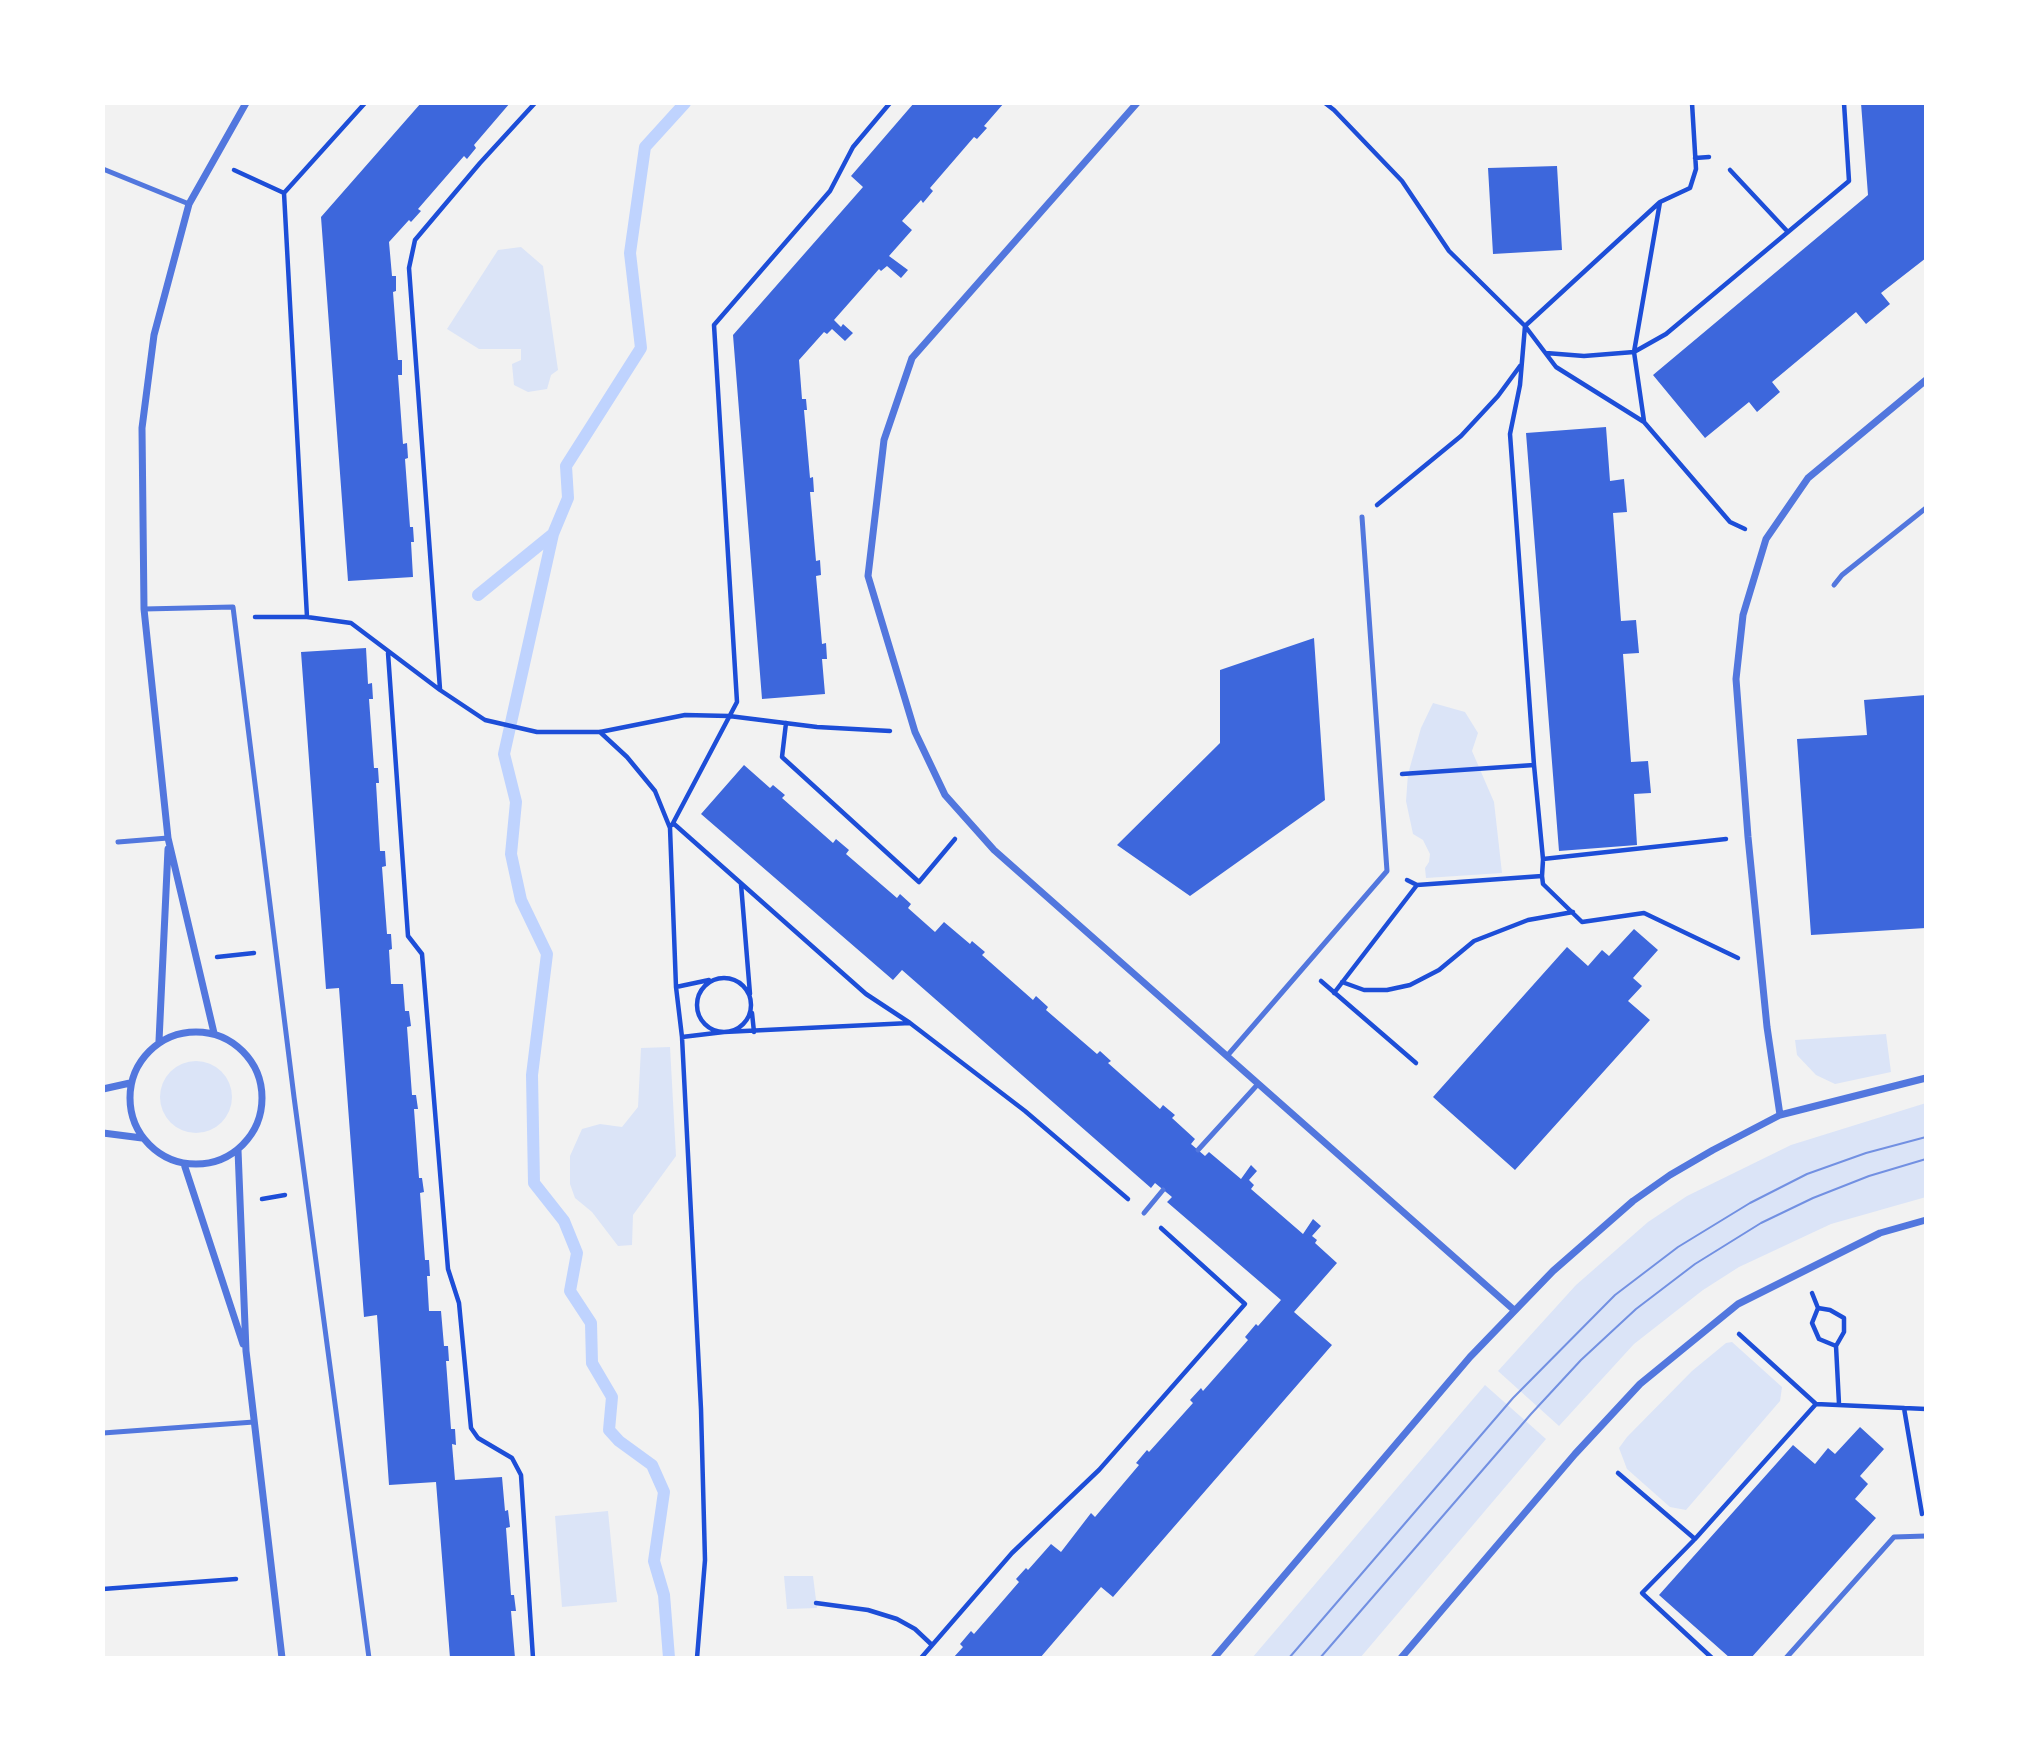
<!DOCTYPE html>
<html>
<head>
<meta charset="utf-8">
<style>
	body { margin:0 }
	#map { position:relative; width:2029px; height:1761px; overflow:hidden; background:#f2f2f2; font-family:Rubik,sans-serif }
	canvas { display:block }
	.frame { position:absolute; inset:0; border:105px solid #fff; pointer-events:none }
</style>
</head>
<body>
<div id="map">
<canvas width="2029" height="1761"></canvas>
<div class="frame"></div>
</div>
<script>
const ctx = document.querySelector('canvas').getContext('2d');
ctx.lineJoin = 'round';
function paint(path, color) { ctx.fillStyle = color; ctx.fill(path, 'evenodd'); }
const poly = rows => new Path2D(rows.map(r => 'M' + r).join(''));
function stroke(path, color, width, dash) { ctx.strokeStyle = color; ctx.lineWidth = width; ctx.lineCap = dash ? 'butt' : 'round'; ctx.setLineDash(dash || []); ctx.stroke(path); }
const green = poly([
	[521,247,543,266,558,370,551,375,547,389,528,392,514,385,512,364,521,360,521,349,479,349,447,329,498,250],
	[1433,703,1465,712,1478,733,1472,751,1494,802,1502,873,1426,878,1425,868,1429,862,1430,854,1423,840,1413,834,1406,801,1408,774,1421,728],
	[1886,1034,1891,1072,1835,1084,1816,1075,1797,1055,1795,1040],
	[670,1047,676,1156,633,1215,632,1245,618,1246,592,1212,575,1198,570,1184,570,1156,582,1129,600,1124,622,1127,638,1107,641,1048],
	'160 1097a36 36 0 1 1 72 0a36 36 0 1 1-72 0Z',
	[1926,1103,1926,1197,1831,1224,1739,1267,1703,1290,1634,1344,1559,1426,1498,1371,1576,1285,1648,1222,1687,1196,1791,1145],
	[1732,1342,1782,1387,1780,1401,1686,1510,1670,1507,1627,1469,1619,1448,1627,1437,1692,1371,1726,1343],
	[1485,1385,1546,1439,1360,1658,1252,1658],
	[608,1511,617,1602,562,1607,555,1516],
	[784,1576,813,1576,817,1608,787,1609]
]);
const stream = poly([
	[478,595,553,534],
	[669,1658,664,1595,654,1561,664,1492,652,1465,619,1441,609,1430,612,1397,592,1363,591,1323,570,1291,577,1253,564,1221,534,1183,532,1075,547,954,521,900,511,854,516,802,504,754,553,534,568,498,566,466,641,348,630,253,645,147,685,103]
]);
const building = poly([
	[421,103,510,103,474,145,476,148,467,159,464,156,418,209,421,211,411,222,409,220,389,242,392,276,396,276,396,291,393,292,398,360,402,360,402,375,398,375,403,444,407,443,408,458,405,459,410,527,413,527,414,542,411,542,413,577,348,581,321,217],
	[914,103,1004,103,984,126,987,128,977,139,974,137,930,188,933,191,923,203,921,200,902,221,912,230,889,256,908,270,901,278,887,266,881,271,879,269,834,320,841,327,843,324,853,333,845,341,832,329,827,334,824,332,799,360,802,399,806,399,807,410,804,410,810,478,813,477,814,492,810,492,816,561,820,560,821,575,816,576,822,644,826,643,827,659,822,659,825,694,762,699,733,335,863,187,851,176],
	[1861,103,1926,103,1926,258,1881,293,1890,304,1866,324,1856,312,1772,382,1780,392,1757,412,1749,402,1705,438,1653,375,1868,195],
	[1557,166,1562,250,1493,254,1488,168],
	[1606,427,1610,481,1624,479,1627,512,1613,513,1621,621,1636,620,1639,653,1623,654,1631,762,1648,761,1651,793,1634,794,1637,845,1559,851,1526,433],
	[1314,638,1325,800,1190,896,1117,845,1220,743,1220,670],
	[366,648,368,684,372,683,373,699,369,699,374,768,378,768,379,783,376,783,380,851,385,851,386,866,382,867,387,934,391,934,392,949,389,950,391,984,403,984,405,1011,409,1011,411,1026,407,1027,412,1095,416,1095,418,1109,414,1109,419,1178,422,1178,424,1192,420,1193,425,1260,429,1260,430,1276,427,1276,429,1311,441,1311,444,1346,448,1346,449,1361,446,1361,451,1429,455,1429,456,1445,452,1444,455,1480,502,1477,505,1511,508,1510,510,1527,506,1528,511,1595,514,1595,516,1611,511,1611,515,1658,450,1658,436,1482,389,1485,377,1315,364,1317,339,988,326,989,301,652],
	[1926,695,1926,928,1811,935,1797,739,1867,735,1864,700],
	[744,765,770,788,773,785,785,795,782,798,833,843,836,839,849,850,846,854,897,898,900,894,911,904,908,908,935,932,944,922,970,944,972,941,985,952,982,955,1033,1000,1036,996,1048,1007,1046,1010,1097,1054,1100,1051,1111,1061,1108,1063,1160,1109,1163,1105,1175,1115,1172,1118,1195,1139,1191,1144,1205,1156,1209,1152,1241,1179,1251,1165,1257,1171,1249,1180,1254,1185,1251,1189,1303,1234,1313,1219,1321,1226,1312,1236,1317,1240,1315,1243,1337,1263,1294,1312,1332,1345,1113,1597,1101,1587,1040,1658,953,1658,963,1647,960,1644,971,1631,974,1634,1019,1582,1016,1579,1026,1568,1028,1570,1051,1544,1061,1552,1091,1513,1095,1517,1139,1465,1136,1463,1147,1450,1149,1452,1193,1403,1190,1400,1201,1388,1203,1391,1248,1340,1245,1337,1256,1324,1258,1326,1281,1300,1167,1202,1172,1197,1155,1183,1151,1188,902,970,893,980,701,814],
	[1634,929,1658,950,1633,978,1642,986,1628,1001,1650,1020,1515,1170,1433,1097,1567,947,1588,966,1602,950,1609,956],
	[1860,1427,1884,1449,1860,1476,1868,1484,1855,1499,1876,1518,1751,1658,1730,1658,1659,1595,1793,1445,1815,1464,1828,1448,1835,1454]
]);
const path = poly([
	[1325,103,1334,110,1402,181,1449,251,1525,326,1556,367,1644,422,1730,522,1745,529],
	[1692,103,1696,169,1690,188,1660,202,1525,326,1520,385,1510,434,1534,765,1543,859,1726,839],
	[1695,158,1709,157],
	[234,170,284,193,307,617],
	[1730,170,1787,231],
	[284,193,365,103],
	[1546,353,1584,356,1634,352,1666,334,1849,181,1844,103],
	[1644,421,1634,352,1660,202],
	[1377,505,1461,436,1498,396,1520,366],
	[255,617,307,617,351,623,440,690,485,720,537,732,600,732,685,715,729,716,817,727,890,731],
	[388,653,408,936,422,954,448,1269,459,1303,471,1428,478,1438,512,1458,521,1475,533,1658],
	[440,689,409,268,415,240,480,163,535,103],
	[786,723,782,757,919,882,955,839],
	[600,732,627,757,655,791,670,828,676,987,682,1037,701,1409,705,1560,697,1658],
	[1402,774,1534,765],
	[673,823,866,994,910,1023,1025,1111,1128,1199],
	[672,825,737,702,714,325,830,191,853,147,890,103],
	[1542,876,1543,860],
	[1407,880,1417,885,1542,876,1543,884,1582,922,1644,913,1738,958],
	[741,884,750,994],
	[217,957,254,953],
	'697 1005a27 27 0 1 1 54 0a27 27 0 1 1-54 0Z',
	[1321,981,1416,1063],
	[1342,982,1364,990,1387,990,1410,985,1439,970,1474,941,1528,920,1573,912],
	[676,987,709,980],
	[1334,993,1417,885],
	[752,1013,754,1032],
	[682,1037,724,1032,910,1023],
	[262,1199,285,1195],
	[1812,1293,1818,1308,1830,1310,1844,1318,1844,1332,1836,1346,1839,1404],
	[1818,1308,1812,1323,1819,1339,1836,1346],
	[1739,1334,1816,1404],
	[1904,1408,1922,1514],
	[1618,1473,1695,1539,1816,1404,1926,1409],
	[1695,1539,1642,1593,1712,1658],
	[103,1589,236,1579],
	[816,1603,868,1610,897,1619,915,1629,932,1645],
	[921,1658,1012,1553,1099,1470,1245,1304,1161,1228]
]);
const service = poly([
	[103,169,189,204],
	[1834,585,1842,575,1926,508],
	[144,609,233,607,294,1097,369,1658],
	[118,842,168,838],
	[1227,1056,1387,871,1362,517],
	[1198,1150,1258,1084],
	[1144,1213,1163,1190],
	[103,1433,254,1422],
	[1786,1658,1894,1537,1926,1536]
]);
const minor = poly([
	[1137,103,912,358,884,440,868,576,915,732,945,795,994,850,1514,1310],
	'130 1098a66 66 0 1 1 132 0a66 66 0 1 1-132 0Z',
	[214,1033,168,838,144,609,142,428,154,335,189,204,246,103],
	[159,1041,168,849],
	[103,1089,130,1083],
	[1780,1115,1767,1027,1748,837,1736,679,1743,615,1766,539,1808,478,1926,380],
	[103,1133,142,1138],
	[238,1150,246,1351,282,1658],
	[184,1164,243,1344],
	[1214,1658,1470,1357,1553,1271,1633,1201,1670,1175,1713,1150,1780,1115,1926,1078],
	[1401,1658,1575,1454,1640,1384,1738,1304,1880,1233,1926,1220]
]);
const tram = poly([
	[1289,1658,1513,1398,1615,1295,1678,1247,1750,1203,1807,1174,1866,1153,1926,1137],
	[1320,1658,1531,1414,1581,1360,1636,1309,1695,1264,1761,1223,1813,1198,1869,1176,1926,1159]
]);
paint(green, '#dbe4f7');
stroke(stream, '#bfd3fe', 12);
paint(building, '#3d67dc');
stroke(path, '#1d4ed8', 4.5);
stroke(service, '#5277de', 5);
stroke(minor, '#5277de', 7);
stroke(tram, '#7290e2', 2);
</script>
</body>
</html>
